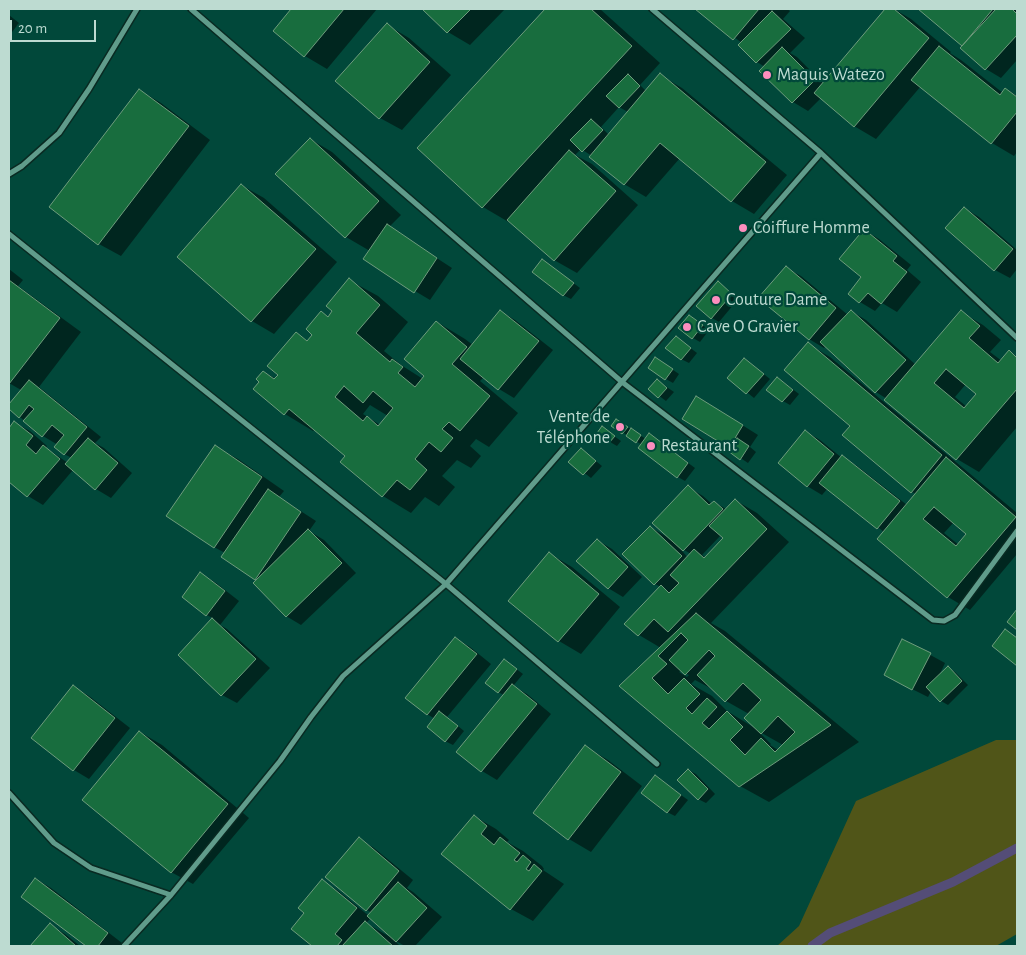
<!DOCTYPE html>
<html>
<head>
<meta charset="utf-8">
<style>
	body { margin:0 }
	#map { position:relative; width:1026px; height:955px; overflow:hidden; background:#01483a; font-family:"Alegreya Sans",sans-serif }
	canvas { display:block }
	.frame { position:absolute; inset:0; border:10px solid #bddbd1; pointer-events:none }
	.scale { position:absolute; left:10px; top:20px; width:86px; height:22px; box-sizing:border-box; border:2px solid #bddbd1; border-top:0; padding-left:6px; font-size:15px; line-height:18px; white-space:nowrap; color:#bddbd1; -webkit-text-stroke:4px #01483a; paint-order:stroke }
</style>
</head>
<body>
<div id="map">
<canvas width="1026" height="955"></canvas>
<div class="frame"></div>
<div class="scale">20 m</div>
</div>
<script>
const ctx = document.querySelector('canvas').getContext('2d');
ctx.lineJoin = 'round';
function paint(path, color) { ctx.fillStyle = color; ctx.fill(path, 'evenodd'); }
const poly = rows => new Path2D(rows.map(r => 'M' + r).join(''));
function stroke(path, color, width, dash) { ctx.strokeStyle = color; ctx.lineWidth = width; ctx.lineCap = dash ? 'butt' : 'round'; ctx.setLineDash(dash || []); ctx.stroke(path); }
function write(font, color, halo, rows, align = 'center') {
  ctx.font = font + ' "Alegreya Sans",sans-serif'; ctx.lineWidth = 4.5; ctx.setLineDash([]); ctx.textBaseline = 'middle'; ctx.strokeStyle = halo; ctx.fillStyle = color; for (const [text, x, y, turn = 0] of rows) {
    ctx.save(); ctx.translate(x, y); ctx.rotate((+turn || 0) * Math.PI / 180); ctx.textAlign = isNaN(turn) ? turn : align; if (halo) ctx.strokeText(text, 0, 0); ctx.fillText(text, 0, 0); ctx.restore();
  }
}
const green = poly([
	[996,740,1017,740,1017,934,996,946,777,946,799,926,856,801]
]);
const shadow = poly([
	[293,9,377,9,327,69,305,56,274,31],
	[424,9,505,9,470,45,448,32],
	[547,9,600,9,660,63,640,85,646,91,660,75,682,88,787,175,754,214,732,201,680,158,646,197,624,184,592,156,581,149,575,155,592,164,638,205,577,273,554,260,512,224,483,207,418,148],
	[619,107,628,112,609,135,601,127],
	[697,9,787,9,790,11,783,19,805,38,790,53,797,57,824,84,887,9,894,9,911,19,951,52,950,53,961,60,1003,93,1006,89,1017,96,1017,152,1014,156,992,143,921,86,876,139,854,126,821,98,808,111,793,102,760,71,765,67,757,62,740,45,742,43],
	[920,9,1014,9,1017,10,1017,60,1001,78,986,69,962,48,963,45],
	[9,15,19,23,9,36],
	[387,25,409,38,451,75,402,130,380,118],
	[139,90,161,103,210,140,121,256,99,244],
	[310,139,332,152,401,215,389,227,452,268,430,300,415,291,370,251,346,237,277,174],
	[241,185,264,198,337,262,274,334,252,321,179,257],
	[964,208,979,217,1017,250,1017,269,1010,278,995,270],
	[864,230,879,239,911,265,907,270,921,282,897,312,882,303,875,311,860,302,850,294,863,277],
	[543,260,580,288,571,299,563,295],
	[786,268,801,276,848,315,851,311,866,320,916,365,961,312,983,325,1001,340,990,352,1002,361,1009,352,1017,357,1017,427,979,472,957,459,886,400,887,399,876,392,826,346,824,348,809,339],
	[966,384,978,394,967,407,955,397],
	[9,269,23,280,18,286,81,332,39,387,101,437,95,443,104,448,132,473,111,498,96,489,73,470,43,505,28,496,9,480,9,430,15,423,30,431,47,446,46,448,68,463,72,458,64,454,58,445,43,436,9,408,9,406,21,390,9,383],
	[349,280,378,296,408,322,384,351,401,365,423,379,437,322,465,339,473,345,500,311,515,320,553,350,514,398,499,389,484,377,480,381,518,413,489,447,476,439,470,446,481,456,471,468,457,460,442,476,455,487,439,506,425,497,411,513,383,496,342,462,347,456,315,429,313,431,285,414,255,389,261,382,264,372,276,379,279,375,296,334,308,341,314,334,321,312,329,317],
	[370,405,388,416,380,425,363,414],
	[718,283,739,298,719,322,712,318],
	[697,321,709,330,700,342,693,338],
	[676,337,697,353,689,363,681,359],
	[808,344,830,357,1017,513,1017,554,970,610,948,597,879,539,884,532,828,488,822,495,807,486,805,431,820,440,842,458,857,466,907,505,916,494,912,492,852,425],
	[954,522,968,534,959,545,944,533],
	[745,359,770,379,754,398,729,378],
	[663,363,679,374,673,383,666,379],
	[778,378,799,394,790,405,783,401],
	[658,381,674,392,666,401,650,389],
	[712,406,758,435,750,447,756,452,748,463,730,451,731,449,683,419],
	[624,425,646,439,656,439,695,468,685,481,678,477,642,445,613,426],
	[603,428,621,441,617,446,610,442],
	[216,447,238,459,284,491,279,497,316,521,309,531,324,540,356,573,301,625,286,616,258,580,222,556,225,553,214,547],
	[581,449,602,466,591,478,570,462],
	[688,487,703,496,712,504,714,502,726,509,735,500,757,513,789,542,711,623,725,631,859,742,769,802,740,786,621,686,661,648,639,635,661,587,655,584,650,527,669,538],
	[721,535,724,538,706,558,702,555],
	[679,547,691,554,688,558],
	[681,671,689,675,687,677,679,672],
	[695,680,714,690,726,701,749,714,758,730,727,711,712,696,691,684],
	[759,732,760,732,783,745,778,750,770,745,771,744],
	[597,540,612,549,642,577,623,597,608,588],
	[550,554,572,567,620,607,581,654,559,641],
	[201,574,216,583,239,601,220,625,227,629,270,668,237,703,222,695,179,655,214,619,207,615],
	[455,638,470,647,491,664,447,717,464,731,453,745,445,741,435,719,427,714],
	[903,640,945,663,939,676,948,668,955,672,968,685,948,705,941,701,931,691,928,697,900,683],
	[511,665,523,674,513,686,527,694,551,714,497,780,482,771,458,752,504,695,498,692],
	[74,687,89,696,130,728,89,779,74,770],
	[140,732,162,745,249,818,193,884,171,872],
	[586,747,608,760,642,786,591,852,569,839,534,813],
	[688,770,696,774,715,794,706,803,698,799],
	[656,777,688,800,675,816,667,812],
	[474,816,496,829,509,840,507,842,523,851,542,866,544,869,543,870,564,884,533,921,511,909],
	[526,866,529,866,523,874],
	[359,839,374,848,413,880,407,888,413,892,442,917,415,946,405,946,394,940,400,946,314,946,293,929,305,913,322,881,337,890,369,916,372,913,367,910],
	[371,918,390,937,366,923],
	[36,879,51,888,122,943,120,946,88,946,23,896],
	[50,925,65,934,80,946,32,946]
]);
const stream = poly([
	[812,946,830,933,953,882,1017,848]
]);
const building = poly([
	[291,9,344,9,304,57,273,31,291,9],
	[422,9,471,9,447,33,422,9],
	[545,9,591,9,632,46,482,208,417,148,545,9],
	[695,9,759,9,733,40,695,9],
	[885,9,894,9,929,38,854,127,814,93,885,9],
	[918,9,993,9,962,46,918,9],
	[996,9,1012,9,1017,14,1017,35,985,70,960,48,996,9],
	[772,11,791,29,756,63,738,45,772,11],
	[387,23,430,62,379,119,335,81,387,23],
	[939,46,1000,95,1005,88,1017,97,1017,112,991,144,911,80,939,46],
	[782,47,815,80,792,103,759,71,782,47],
	[660,73,766,162,731,202,660,143,624,185,589,157,660,73],
	[628,74,640,86,619,108,606,96,628,74],
	[139,89,189,126,98,245,49,207,139,89],
	[591,119,603,130,582,152,570,140,591,119],
	[310,138,379,201,345,238,275,174,310,138],
	[569,150,616,191,554,261,507,220,569,150],
	[241,184,316,249,251,322,177,257,241,184],
	[964,207,1013,249,994,271,945,228,964,207],
	[387,224,437,258,414,293,363,259,387,224],
	[864,229,897,256,893,261,907,272,881,304,868,293,859,303,848,294,861,277,839,259,864,229],
	[542,259,574,283,563,296,532,272,542,259],
	[786,266,836,308,809,340,758,298,786,266],
	[349,278,380,305,356,333,390,362,392,359,403,367,398,373,415,387,424,376,404,359,436,321,467,347,452,364,490,396,460,431,449,422,442,429,453,438,441,452,429,442,415,459,427,470,410,490,397,480,382,497,340,462,345,456,289,409,284,415,253,389,259,382,256,379,263,371,274,379,278,375,267,366,296,332,307,341,312,335,306,329,321,311,328,317,332,311,326,306,349,278],
	[344,386,363,403,373,391,393,408,378,426,367,416,363,421,335,397,344,386],
	[9,280,60,318,9,384,9,280],
	[718,281,732,294,711,319,696,306,718,281],
	[500,310,539,341,498,390,460,359,500,310],
	[851,310,906,360,875,393,820,342,851,310],
	[961,310,980,326,969,338,998,363,1009,350,1017,358,1017,389,956,460,884,400,961,310],
	[946,369,976,394,964,408,934,383,946,369],
	[689,315,703,325,692,339,678,328,689,315],
	[676,336,691,348,681,360,665,348,676,336],
	[808,342,942,455,911,493,842,435,850,426,784,370,808,342],
	[655,357,673,369,665,380,648,368,655,357],
	[744,358,764,374,746,394,727,378,744,358],
	[777,377,793,390,782,402,766,390,777,377],
	[657,379,667,388,658,398,648,389,657,379],
	[29,380,87,427,64,455,54,447,64,435,52,425,42,437,23,421,34,409,29,405,19,418,9,409,9,404,29,380],
	[696,396,743,425,729,448,682,419,696,396],
	[616,419,628,427,622,434,611,426,616,419],
	[14,421,33,436,26,445,36,454,43,445,60,459,27,497,9,482,9,428,14,421],
	[602,426,615,436,609,443,597,433,602,426],
	[631,428,641,435,636,443,626,436,631,428],
	[805,430,834,454,807,487,778,463,805,430],
	[649,433,688,463,677,478,638,448,649,433],
	[88,438,118,463,95,490,65,464,88,438],
	[737,438,749,446,740,460,728,451,737,438],
	[215,445,262,477,214,548,166,516,215,445],
	[581,448,596,461,583,475,568,462,581,448],
	[842,455,900,501,877,529,819,483,842,455],
	[946,457,1016,517,947,598,877,539,946,457],
	[934,507,966,534,956,546,923,519,934,507],
	[688,485,709,505,714,501,723,509,683,551,652,523,688,485],
	[268,489,301,512,255,580,221,557,268,489],
	[735,499,767,529,668,632,654,619,638,636,624,624,661,585,669,593,679,583,670,575,694,549,704,558,723,538,709,526,735,499],
	[650,526,682,556,654,585,622,554,650,526],
	[308,529,342,563,286,617,253,583,308,529],
	[597,539,628,567,608,589,576,561,597,539],
	[549,552,599,594,558,642,508,601,549,552],
	[200,572,225,591,206,616,182,597,200,572],
	[1017,609,1017,630,1007,622,1017,609],
	[696,613,831,725,739,787,619,686,696,613],
	[681,633,688,640,669,660,685,675,709,650,715,656,697,675,725,702,743,683,761,700,744,718,761,734,778,716,795,732,775,752,761,738,745,755,730,740,743,727,727,711,709,729,702,723,717,707,707,698,692,714,686,708,700,694,684,678,668,694,652,678,667,664,658,656,681,633],
	[212,618,256,659,221,696,178,655,212,618],
	[1005,629,1017,638,1017,666,992,646,1005,629],
	[455,637,477,654,427,715,405,698,455,637],
	[902,639,931,653,912,690,884,675,902,639],
	[504,659,517,669,498,693,485,683,504,659],
	[948,666,962,681,940,702,926,687,948,666],
	[512,684,537,704,481,772,456,752,512,684],
	[73,685,115,718,73,771,31,738,73,685],
	[439,711,458,726,445,742,427,727,439,711],
	[139,731,228,804,171,873,82,800,139,731],
	[585,745,621,772,568,840,533,813,585,745],
	[688,769,708,789,698,800,677,780,688,769],
	[655,775,681,795,667,813,641,793,655,775],
	[474,815,487,826,481,834,494,845,500,837,520,853,514,860,517,862,523,855,531,862,526,869,529,871,534,864,542,871,510,910,441,854,474,815],
	[359,837,399,871,366,911,325,877,359,837],
	[35,878,108,933,98,946,86,946,21,897,35,878],
	[322,879,357,908,335,934,342,940,337,946,312,946,291,929,304,913,298,908,322,879],
	[398,882,427,908,396,942,367,916,398,882],
	[365,921,393,946,342,946,365,921],
	[50,923,76,946,30,946,50,923]
]);
const minor = poly([
	[191,9,622,382,933,620,944,621,955,615,1017,531],
	[652,9,821,153,1017,338],
	[9,174,22,166,59,133,89,89,137,9],
	[9,234,446,584,657,764],
	[9,793,54,843,91,868,171,895],
	[124,946,171,895,280,761,311,717,343,676,446,584,821,153]
]);
const markers = [
	[767,75,5,"#fd8ebe"],
	[743,228,5,"#fd8ebe"],
	[716,300,5,"#fd8ebe"],
	[687,327,5,"#fd8ebe"],
	[620,427,5,"#fd8ebe"],
	[651,446,5,"#fd8ebe"]
];
const poiNames = [
	["Maquis Watezo",777,75],
	["Coiffure Homme",753,228],
	["Couture Dame",726,300],
	["Cave O Gravier",697,327],
	["Vente de",610,417,"right"],
	["Téléphone",610,438,"right"],
	["Restaurant",661,446]
];
paint(green, '#505518');
paint(shadow, '#0007');
stroke(stream, '#544d77', 9);
paint(building, '#186d3e');
stroke(building, '#6e9c7c', 1);
stroke(minor, '#092a22', 8);
stroke(minor, '#609c8b', 5);
for (const [x, y, r, color] of markers) { const dot = new Path2D(); dot.arc(x, y, r, 0, 2 * Math.PI); ctx.fillStyle = color; ctx.fill(dot); stroke(dot, '#01483a', 2); }
write('18px', '#bddbd1', '#01483a', poiNames, 'left');
</script>
</body>
</html>
